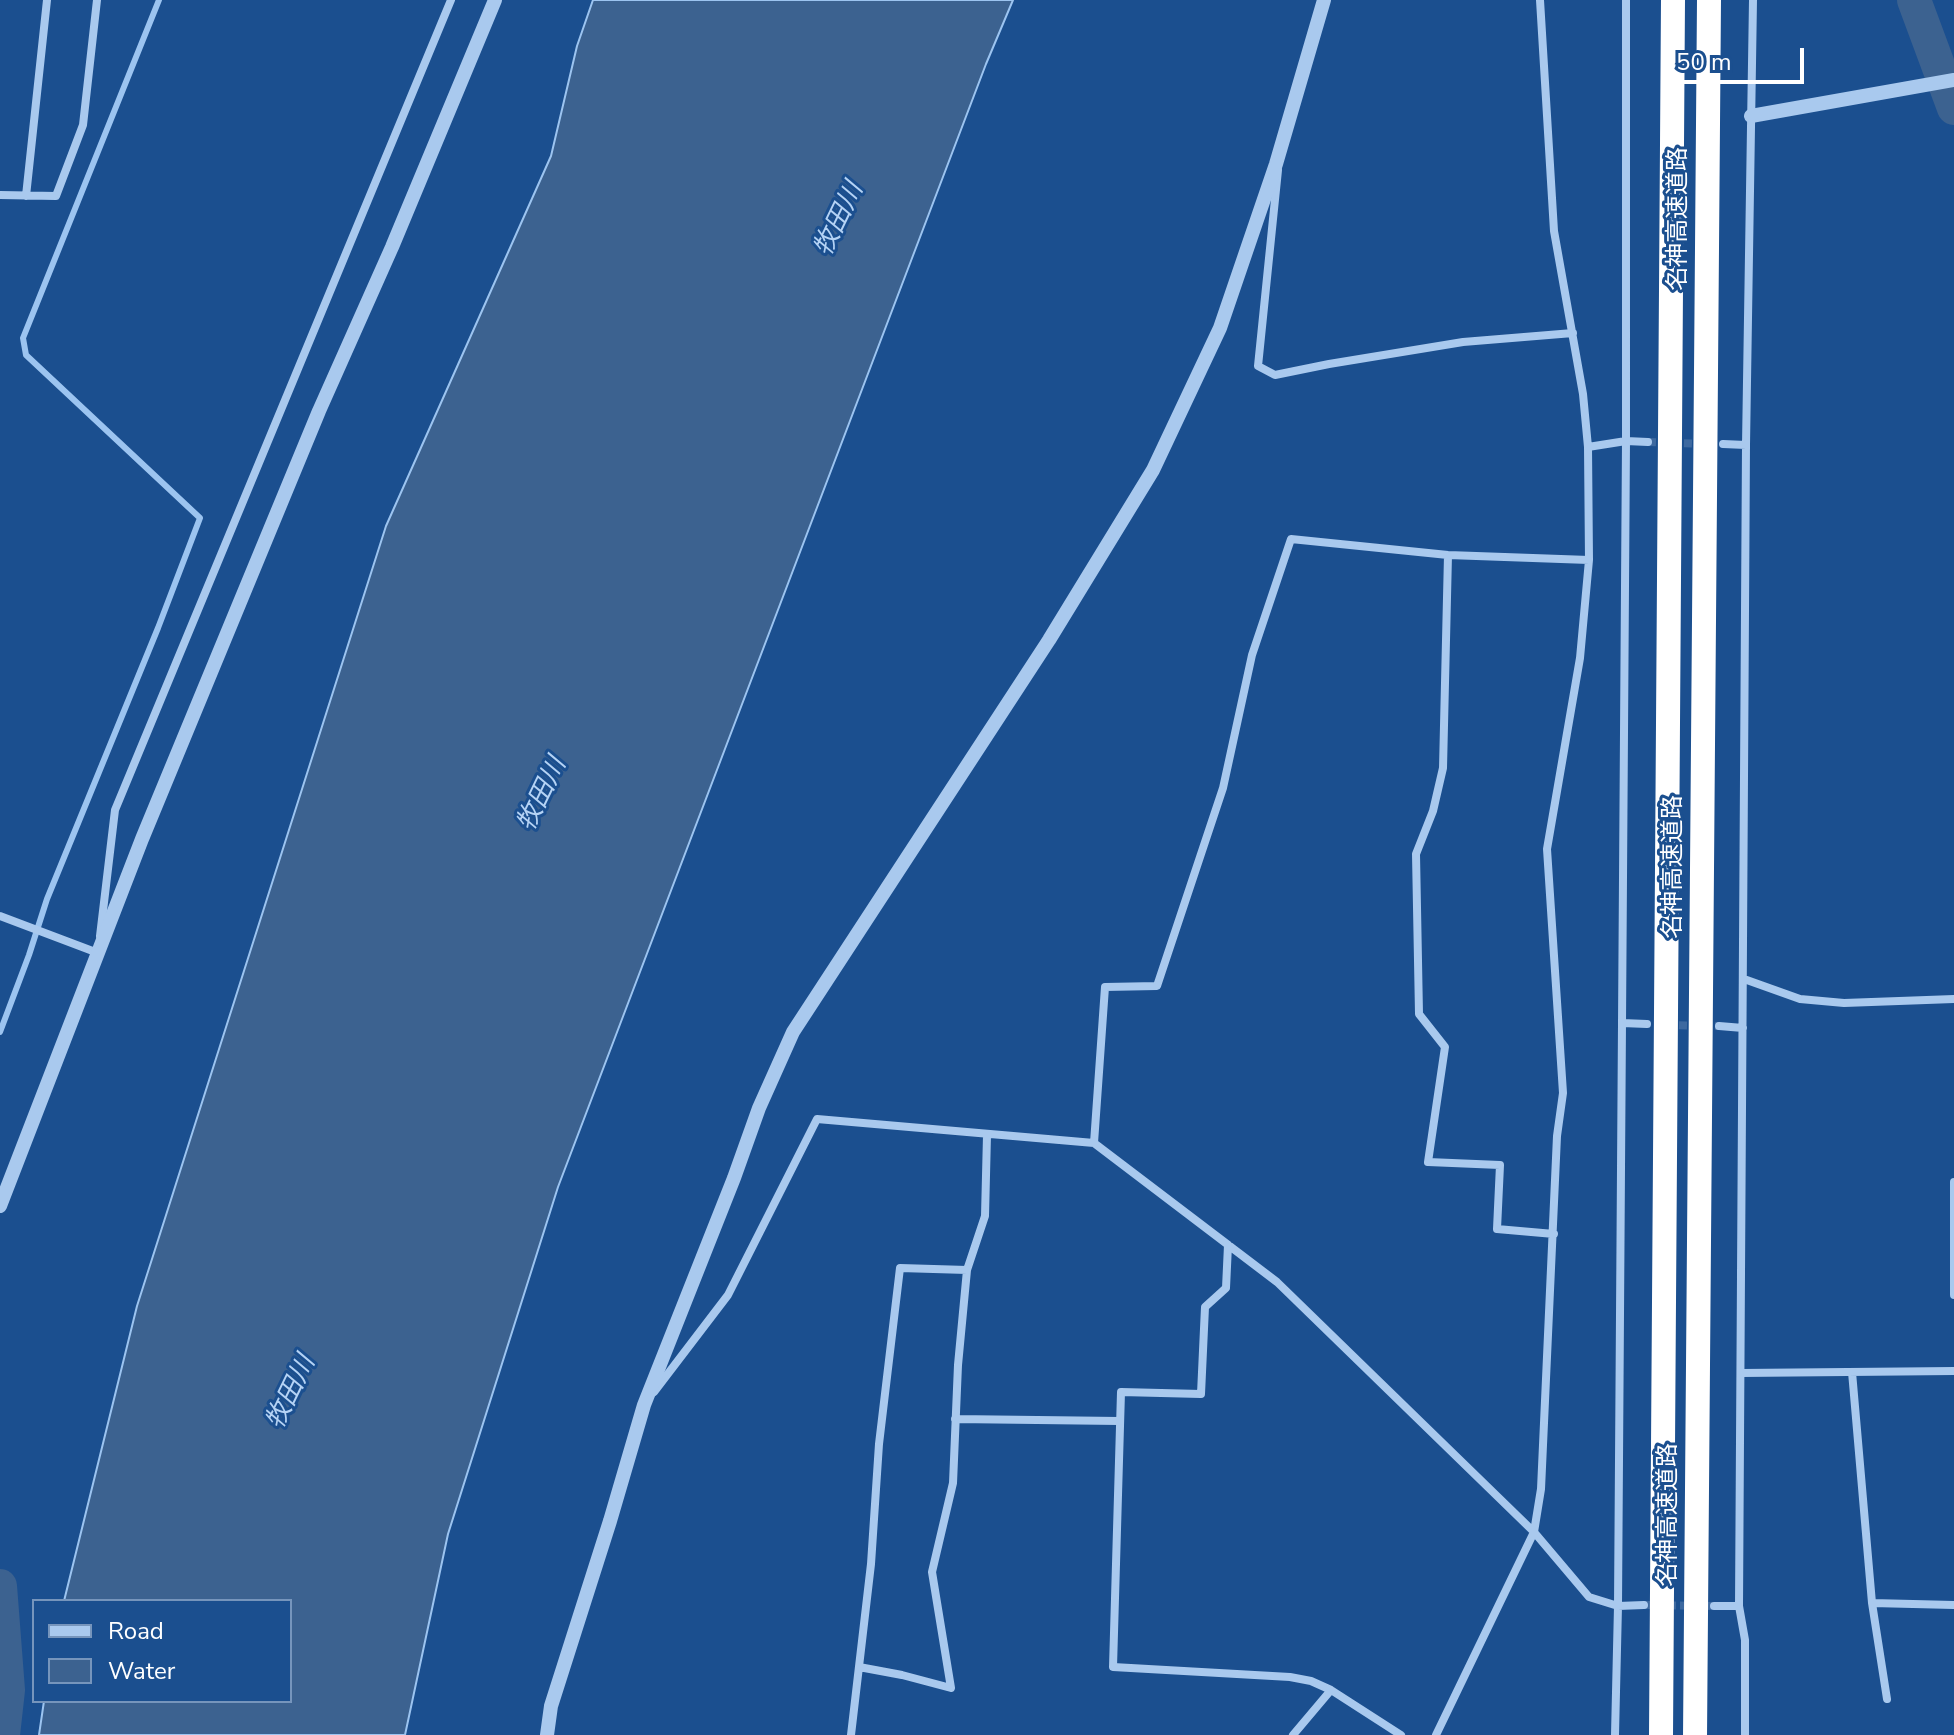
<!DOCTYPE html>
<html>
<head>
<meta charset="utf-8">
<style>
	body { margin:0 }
	#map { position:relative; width:1954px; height:1735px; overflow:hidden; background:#1b4f8f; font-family:"Nunito Sans",sans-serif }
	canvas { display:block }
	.legend { position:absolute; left:32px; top:1599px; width:260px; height:104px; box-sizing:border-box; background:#1b4f8f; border:2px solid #7695bc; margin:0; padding:10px 14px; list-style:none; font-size:24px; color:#fff }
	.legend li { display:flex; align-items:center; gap:16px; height:40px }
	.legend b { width:40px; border:2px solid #7695bc }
	.scale { position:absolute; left:1662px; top:48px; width:142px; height:36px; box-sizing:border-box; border:4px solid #fff; border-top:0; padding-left:10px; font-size:24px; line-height:28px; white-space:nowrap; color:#fff; -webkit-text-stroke:6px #1b4f8f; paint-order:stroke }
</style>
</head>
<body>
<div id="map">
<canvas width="1954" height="1735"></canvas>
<ul class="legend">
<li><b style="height:10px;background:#a9c9ee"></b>Road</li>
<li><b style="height:22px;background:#3c6290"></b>Water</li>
</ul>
<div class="scale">50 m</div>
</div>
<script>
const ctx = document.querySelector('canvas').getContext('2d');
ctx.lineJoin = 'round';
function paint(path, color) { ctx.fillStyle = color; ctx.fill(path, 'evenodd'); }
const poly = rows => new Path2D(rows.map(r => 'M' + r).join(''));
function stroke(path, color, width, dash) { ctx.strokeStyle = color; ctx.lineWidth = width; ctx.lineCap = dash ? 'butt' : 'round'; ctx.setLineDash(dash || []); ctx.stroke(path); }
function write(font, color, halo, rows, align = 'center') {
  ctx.font = font + ' "Nunito Sans","Noto Sans JP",sans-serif'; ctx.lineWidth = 6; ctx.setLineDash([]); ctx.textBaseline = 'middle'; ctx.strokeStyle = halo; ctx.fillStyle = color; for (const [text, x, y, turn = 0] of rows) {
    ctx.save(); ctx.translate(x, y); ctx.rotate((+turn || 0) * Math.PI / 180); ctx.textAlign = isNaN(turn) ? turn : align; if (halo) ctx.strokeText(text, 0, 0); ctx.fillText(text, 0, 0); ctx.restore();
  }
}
const water = poly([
	[593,0,1013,0,986,64,558,1187,448,1534,405,1735,39,1735,44,1701,290,1701,290,1601,64,1601,137,1306,386,526,551,156,577,46,593,0]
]);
const stream = poly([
	[0,1032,29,955,47,899,158,628,200,518,26,355,23,338,159,0]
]);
const river = poly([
	[1914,0,1954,108],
	[0,1586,8,1690,3,1735]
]);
const minorTunnel = poly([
	[1648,442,1703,444],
	[1667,1025,1719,1026],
	[1644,1605,1714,1606]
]);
const minor = poly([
	[1278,170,1258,366,1275,375,1329,364,1463,342,1573,333],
	[0,195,56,196,83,125,97,0],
	[26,196,47,0],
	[1723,444,1746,445],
	[1588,447,1626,441,1648,442],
	[1448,555,1443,768,1433,811,1416,854,1419,1014,1445,1047,1428,1162,1500,1165,1497,1229,1554,1234],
	[0,916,98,953],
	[100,936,115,810,451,0],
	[1744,979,1800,999,1844,1003,1954,999],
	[1622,1023,1647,1024],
	[1719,1026,1743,1028],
	[1094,1143,1105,987,1157,986,1223,788,1252,655,1291,539,1448,555,1589,560],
	[1954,1182,1954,1295],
	[1228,1245,1226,1288,1205,1307,1201,1394,1121,1392,1113,1667,1290,1677,1311,1681,1331,1690,1401,1735],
	[1852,1372,1872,1603,1954,1605],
	[1741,1373,1954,1371],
	[654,1392,728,1295,817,1119,1094,1143,1277,1282,1534,1532,1589,1597,1618,1606,1644,1605],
	[955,1419,1119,1421],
	[1872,1603,1887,1699],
	[1714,1606,1739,1606],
	[859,1667,902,1675,951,1688,932,1572,953,1483,958,1365,967,1270,985,1216,987,1135],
	[851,1735,871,1564,879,1444,900,1268,967,1270],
	[1293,1735,1331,1690],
	[1436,1735,1534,1532,1541,1489,1557,1136,1563,1093,1547,849,1580,658,1589,560,1588,447,1583,394,1554,231,1540,0],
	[1615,1735,1618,1606,1626,441,1626,0],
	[1745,1735,1745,1640,1739,1606,1746,445,1753,0]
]);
const tertiary = poly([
	[1751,116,1954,80],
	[0,1206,142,839,319,411,392,247,495,0],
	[547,1735,551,1706,610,1521,644,1405,734,1178,759,1108,793,1032,1049,640,1153,470,1220,328,1276,164,1324,0]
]);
const motorway = poly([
	[1661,1735,1673,0],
	[1695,1735,1709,0]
]);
const streetNames = [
	["名神高速道路",1679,219,-90],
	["名神高速道路",1674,867,-90],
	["名神高速道路",1669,1515,-90]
];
const waterNames = [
	["牧田川",840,220,-64],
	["牧田川",543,795,-64],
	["牧田川",292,1393,-64]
];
paint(water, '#3c6290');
stroke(water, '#9cc4f0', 2);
stroke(stream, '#9cc4f0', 6);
stroke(river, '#3c6290', 34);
stroke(minorTunnel, '#3d69a0', 8, [8, 4]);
stroke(minor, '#a9c9ee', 8);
stroke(tertiary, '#a9c9ee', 14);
stroke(motorway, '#fff', 24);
write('24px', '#fff', '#1b4f8f', streetNames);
write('italic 26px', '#b5d3f5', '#1b4f8f', waterNames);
</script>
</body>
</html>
